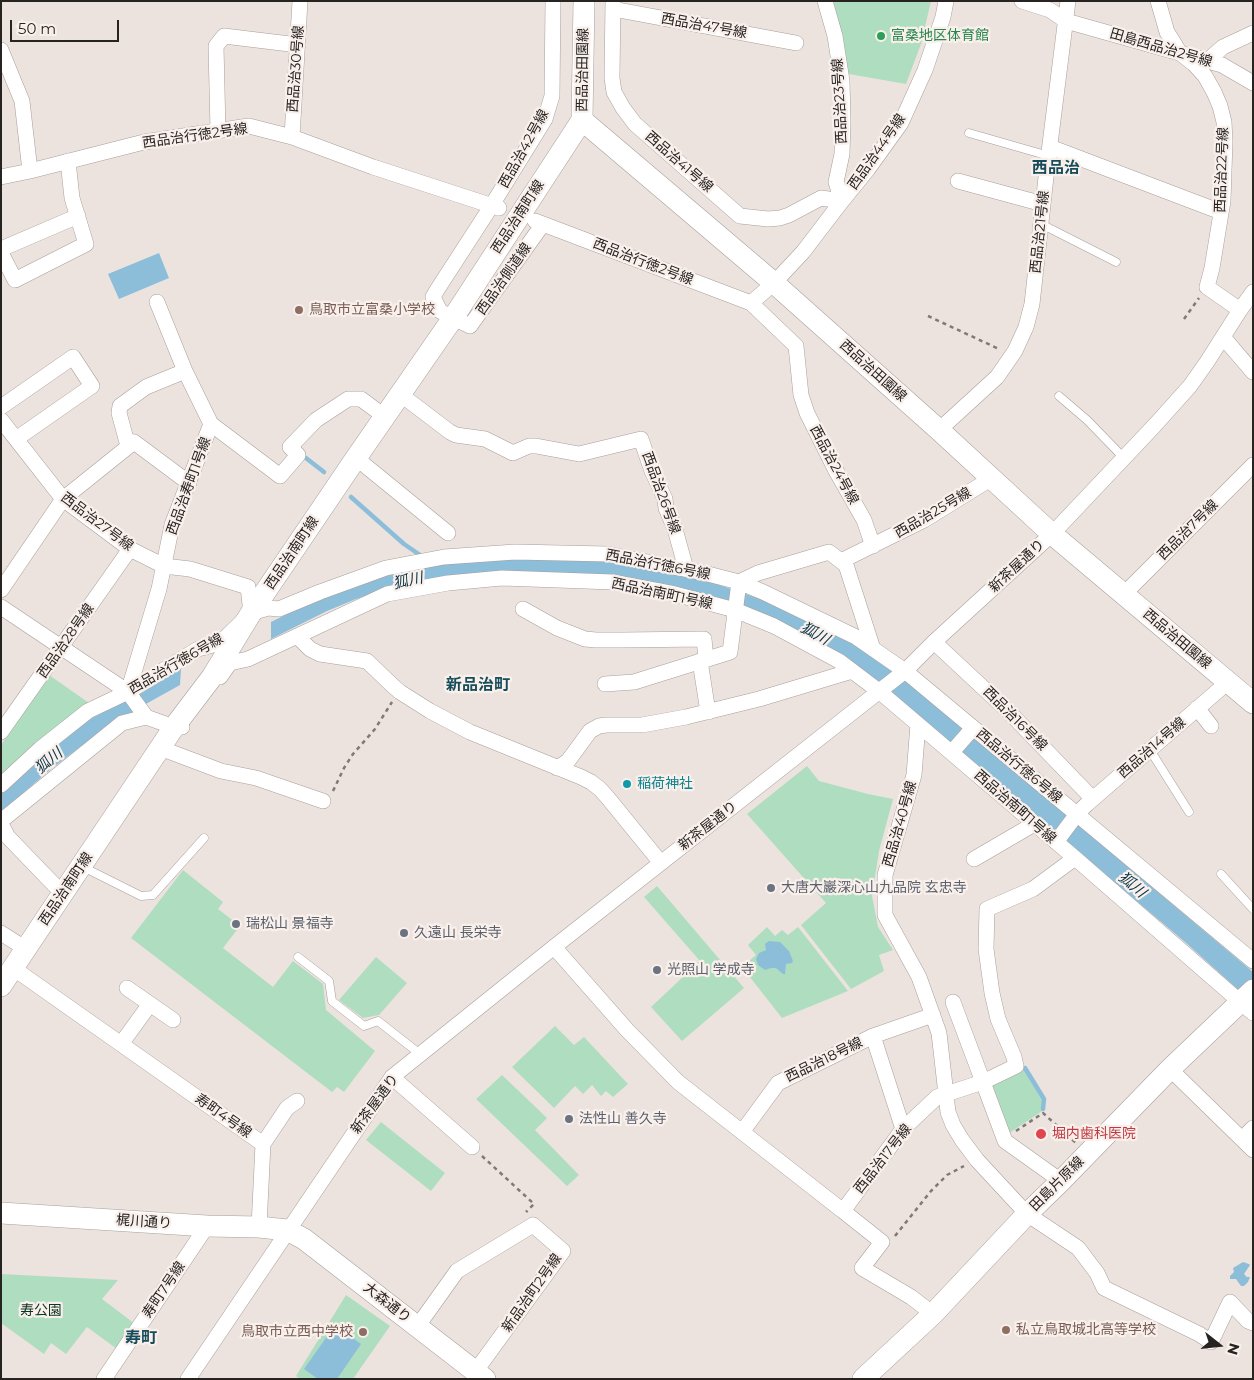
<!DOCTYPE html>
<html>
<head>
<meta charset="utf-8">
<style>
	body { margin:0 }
	#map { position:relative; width:1254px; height:1380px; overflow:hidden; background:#ece3df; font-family:Montserrat,sans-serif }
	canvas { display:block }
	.frame { position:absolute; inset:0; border:2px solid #262321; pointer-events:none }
	.north { position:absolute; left:1194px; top:1320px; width:50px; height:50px; -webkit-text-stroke:4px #f9f0ec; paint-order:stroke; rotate:106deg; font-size:14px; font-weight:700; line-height:20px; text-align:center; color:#262321 }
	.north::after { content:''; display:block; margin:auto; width:18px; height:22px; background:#262321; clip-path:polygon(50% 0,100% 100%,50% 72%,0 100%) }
	.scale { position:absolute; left:10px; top:20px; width:109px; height:22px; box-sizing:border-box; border:2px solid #262321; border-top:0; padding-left:6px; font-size:15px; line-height:18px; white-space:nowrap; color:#262321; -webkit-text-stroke:4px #f9f0ec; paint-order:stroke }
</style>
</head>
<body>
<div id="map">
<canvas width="1254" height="1380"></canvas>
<div class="frame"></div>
<div class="north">N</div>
<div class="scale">50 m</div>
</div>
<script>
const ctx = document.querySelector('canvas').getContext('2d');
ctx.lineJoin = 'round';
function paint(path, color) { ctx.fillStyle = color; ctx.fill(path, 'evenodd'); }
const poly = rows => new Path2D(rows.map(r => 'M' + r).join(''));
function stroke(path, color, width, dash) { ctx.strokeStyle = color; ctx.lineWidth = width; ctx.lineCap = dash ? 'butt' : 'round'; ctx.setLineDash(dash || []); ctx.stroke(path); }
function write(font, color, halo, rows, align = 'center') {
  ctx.font = font + ' Montserrat,"Noto Sans JP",sans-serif'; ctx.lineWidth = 4.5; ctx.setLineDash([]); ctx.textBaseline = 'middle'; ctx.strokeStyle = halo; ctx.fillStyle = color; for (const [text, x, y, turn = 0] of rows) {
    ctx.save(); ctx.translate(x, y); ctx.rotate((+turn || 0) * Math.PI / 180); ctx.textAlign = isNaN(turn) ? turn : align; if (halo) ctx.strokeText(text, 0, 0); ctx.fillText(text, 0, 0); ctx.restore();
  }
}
const green = poly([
	[828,1,931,1,921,44,906,84,843,73],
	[49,675,92,705,1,775,1,745],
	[807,766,819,781,868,794,893,799,879,851,872,896,878,927,893,950,879,955,884,971,851,989,801,925,826,903,747,814],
	[183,870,223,902,218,909,240,926,223,948,273,987,293,961,323,984,326,1010,375,1051,344,1092,337,1087,332,1092,131,938],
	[657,886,744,988,682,1041,651,1007,700,961,644,897],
	[767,927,775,936,782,930,788,935,798,927,848,991,782,1018,742,967,756,955,748,945],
	[376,957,407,983,379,1015,363,1018,339,1000],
	[555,1026,574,1045,584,1037,628,1084,613,1097,606,1091,601,1096,592,1085,583,1094,575,1086,554,1108,512,1067],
	[1025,1068,1042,1099,1042,1111,1008,1134,990,1082],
	[502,1075,547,1118,535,1130,579,1175,567,1186,476,1099],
	[381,1122,445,1173,431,1191,366,1140],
	[1,1274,118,1280,102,1299,135,1324,117,1349,87,1327,66,1354,51,1343,44,1354,1,1323],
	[346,1295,390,1326,353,1379,300,1379,296,1376]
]);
const water = poly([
	[159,253,169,278,119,299,108,274],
	[486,558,596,560,661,571,708,581,763,600,859,647,907,681,1253,972,1253,1003,1185,942,940,735,806,636,570,574,519,571,380,592,356,599,327,611,271,639,271,622,315,600,381,577,421,568],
	[181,669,180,685,144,705,80,747,51,769,1,812,1,791,27,766,83,723],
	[769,941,780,942,789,951,793,961,792,963,786,964,785,974,783,974,776,968,771,968,765,970,758,965,756,959,759,953,766,950,765,944],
	[1243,1262,1249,1264,1250,1265,1244,1274,1247,1277,1250,1277,1248,1282,1244,1286,1241,1286,1236,1279,1230,1279,1230,1276,1234,1272,1233,1268],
	[335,1325,361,1344,337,1379,318,1379,304,1369]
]);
const stream = poly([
	[302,455,324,472],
	[351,497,404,544,420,555],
	[1025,1068,1044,1099,1043,1109]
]);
const path = poly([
	[928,316,999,349],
	[1184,319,1199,298],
	[333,791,344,768,353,754,375,729,392,702],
	[1016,1131,1043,1113,1076,1143],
	[482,1156,534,1204,526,1212],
	[895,1236,931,1191,947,1175,964,1166]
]);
const lane = poly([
	[969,133,1049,156],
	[1041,224,1116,262],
	[1059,396,1087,420,1124,458],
	[1150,750,1189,812],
	[81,866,141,896,153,895,204,838],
	[1221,874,1253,909],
	[298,957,329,981,332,1001,364,1026,378,1021,420,1054]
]);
const street = poly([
	[613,1,612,78,614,92,623,108,635,124,740,216,768,219,780,218,789,215,821,198,842,201,836,182,842,154,843,121,842,81,835,36,825,1],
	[1022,1,1050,10,1066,21,1222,65,1253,83],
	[1158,1,1167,32,1180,53,1194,64,1205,76,1214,92,1220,106,1224,122,1225,141,1223,201,1212,268,1207,287,1240,310],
	[613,9,796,43],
	[1,50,22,101,30,171],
	[1207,61,1223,47,1253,33],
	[218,131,216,46,224,36,298,45],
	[292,137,300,1],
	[1050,147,1221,212],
	[1,177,30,171,144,142,249,126,292,137,373,167,499,208],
	[958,181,1043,204],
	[535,221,751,303],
	[543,224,470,326,453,318,440,311,433,297,437,290,492,205,545,119,552,96,553,1],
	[1,249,78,216],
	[1,253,15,280,86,244,72,198,68,161],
	[1223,337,1253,372],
	[185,371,211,424],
	[400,394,450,432,456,435,485,439,513,453,529,446,536,446,579,454,641,439,652,471,665,499,666,508,675,529,686,569],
	[1,407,73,357,92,386,16,439],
	[1,420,63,499,130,549,164,566,190,569,248,587,251,613],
	[939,430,997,377,1015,351,1026,327,1032,304,1047,168,1068,1],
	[128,446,119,413,120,406,146,387,185,371,157,302],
	[356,458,448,533],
	[873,546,864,520,835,469,807,413,801,395,796,346,751,303,774,283,803,252,842,201,868,169,901,123,925,70,943,17,946,1],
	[841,561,924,520,992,478],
	[739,582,758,573,829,552,846,565,873,649],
	[1,590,63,499,134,442,189,483],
	[1123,595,1253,465],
	[1,607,128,692],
	[523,609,557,628,585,639,596,640,623,640,704,639,706,659],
	[297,636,310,649,320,654,367,661,393,686,400,692,430,711,470,732,581,777,591,782,600,789,608,798,661,863],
	[934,642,1008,711,1093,799],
	[700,661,708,712],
	[220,677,230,663,248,659,387,594,448,583,502,578,613,582,671,593,735,610,774,626,839,661,880,692,1075,858,1253,1013],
	[605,684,634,682,730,652,739,582],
	[1197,708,1211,726],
	[146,717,128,692,159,589,172,525,211,424,280,476,298,455,290,447,316,420,348,399,361,399,384,416],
	[918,724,914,775,885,875,885,915,919,977,939,1033,948,1112,953,1125,962,1140,977,1160,1027,1214,1078,1248,1097,1273,1104,1288,1199,1334,1211,1342,1230,1302,1248,1321,1253,1323],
	[1,732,130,549],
	[160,748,221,771,256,778,323,801],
	[952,752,973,728],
	[557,768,568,761,590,731,599,726,606,725,642,725,686,717,759,699,852,671],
	[1,785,40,749,88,711,128,692,198,649,220,643,251,613,268,608,279,609,320,592,386,568,444,557,515,552,607,554,704,573,739,582,763,592,856,637,905,671,1253,961],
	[1,821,122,723,146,717,174,727,182,727],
	[1,824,8,837,63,894],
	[1056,842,1077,814,1087,804,1228,682],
	[974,859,1034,824],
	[1,933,26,949],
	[554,947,627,1030,678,1082,742,1132],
	[13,968,263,1144,259,1227],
	[127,988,173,1020],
	[953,1002,983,1082,1016,1066,1014,1057,998,1019,992,993,986,949,987,909,1033,889,1075,858],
	[873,1036,933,1015],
	[121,1044,150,1004],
	[1170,1069,1253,1150],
	[392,1077,472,1147],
	[1242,1139,1253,1128],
	[263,1144,287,1108,297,1101],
	[843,1211,742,1132,778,1083,873,1036,903,1129],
	[933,1314,911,1297,862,1268,882,1242,843,1211,903,1129,937,1097,983,1082,1005,1141,1061,1181],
	[417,1327,457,1271,533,1225,563,1251,475,1372],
	[104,1379,207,1226],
	[188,1379,392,1077,554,947,905,671,934,642,1052,534,1155,425,1190,386,1207,362,1240,310,1253,292]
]);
const secondary = poly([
	[584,1,582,120,774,283,939,430,1052,534,1253,703],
	[1,986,174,727,212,677,251,613,356,458,453,318,582,120],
	[1,1213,207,1226,259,1227,287,1230,304,1239,485,1379],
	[863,1379,933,1314,1027,1214,1061,1181,1170,1069,1253,990]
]);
const markers = [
	[881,36,5,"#2e9e5b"],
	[299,310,5,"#8d6e63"],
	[627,784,5,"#0f9aa8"],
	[771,888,5,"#6b7280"],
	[236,924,5,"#6b7280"],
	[404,933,5,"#6b7280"],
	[657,970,5,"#6b7280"],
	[569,1119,5,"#6b7280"],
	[1041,1134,6,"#e0444e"],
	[1006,1330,5,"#8d6e63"],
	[363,1332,5,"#8d6e63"]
];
const streetNames = [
	["西品治47号線",704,26,10],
	["田島西品治2号線",1161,48,16],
	["西品治30号線",296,69,-86],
	["西品治田園線",583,70,-89],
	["西品治23号線",840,101,-93],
	["西品治行徳2号線",195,136,-8],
	["西品治42号線",524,149,-61],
	["西品治44号線",877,152,-55],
	["西品治41号線",679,162,41],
	["西品治22号線",1222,170,-88],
	["西品治南町線",518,217,-57],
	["西品治21号線",1040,232,-84],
	["西品治行徳2号線",643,262,21],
	["西品治側道線",504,279,-55],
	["西品治田園線",873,371,42],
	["西品治24号線",834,465,62],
	["西品治寿町1号線",189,486,-70],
	["西品治26号線",661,493,70],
	["西品治25号線",933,513,-30],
	["西品治27号線",97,522,37],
	["西品治7号線",1188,530,-45],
	["西品治南町線",292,553,-56],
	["西品治行徳6号線",658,565,11],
	["新茶屋通り",1017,566,-43],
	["西品治南町1号線",662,594,12],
	["西品治田園線",1177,639,40],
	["西品治28号線",66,641,-55],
	["西品治行徳6号線",176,664,-30],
	["西品治16号線",1015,719,45],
	["西品治14号線",1152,748,-41],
	["西品治行徳6号線",1019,766,40],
	["西品治南町1号線",1015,807,41],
	["西品治40号線",900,824,-74],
	["新茶屋通り",708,826,-38],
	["西品治南町線",66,889,-56],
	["西品治18号線",824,1060,-26],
	["新茶屋通り",375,1104,-54],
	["寿町4号線",223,1116,35],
	["西品治17号線",883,1159,-52],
	["田島片原線",1057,1184,-45],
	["梶川通り",144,1222,4],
	["寿町7号線",164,1290,-56],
	["新品治町2号線",532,1293,-55],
	["大森通り",387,1303,38]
];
const leisureNames = [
	["富桑地区体育館",891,36]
];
const educationNames = [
	["鳥取市立富桑小学校",309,310],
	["私立鳥取城北高等学校",1016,1330],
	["鳥取市立西中学校",353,1332,"right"]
];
const cultureNames = [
	["稲荷神社",637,784]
];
const worshipNames = [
	["大唐大巖深心山九品院 玄忠寺",781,888],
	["瑞松山 景福寺",246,924],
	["久遠山 長栄寺",414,933],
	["光照山 学成寺",667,970],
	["法性山 善久寺",579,1119]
];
const healthNames = [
	["堀内歯科医院",1052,1134]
];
const parkNames = [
	["寿公園",41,1311]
];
const waterNames = [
	["狐川",408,581,-12],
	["狐川",815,634,29],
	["狐川",49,761,-40],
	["狐川",1132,885,40]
];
const quarterNames = [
	["西品治",1056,168],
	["新品治町",478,685],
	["寿町",141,1338]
];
paint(green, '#afddc0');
paint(water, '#8cbeda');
stroke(stream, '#8cbeda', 4.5);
stroke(lane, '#a89f9b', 9);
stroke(street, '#a89f9b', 16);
stroke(secondary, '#a89f9b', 22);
stroke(path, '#7f7a77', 2.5, [4, 4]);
stroke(lane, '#fff', 8);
stroke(street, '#fff', 15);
stroke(secondary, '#fff', 21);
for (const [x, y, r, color] of markers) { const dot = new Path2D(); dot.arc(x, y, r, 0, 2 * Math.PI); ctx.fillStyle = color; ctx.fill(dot); stroke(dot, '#f9f0ec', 2); }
write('14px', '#262321', '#f9f0ec', streetNames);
write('14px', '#27864d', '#f9f0ec', leisureNames, 'left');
write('14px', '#785e54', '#f9f0ec', educationNames, 'left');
write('14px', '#0d838f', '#f9f0ec', cultureNames, 'left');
write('14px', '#5b616d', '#f9f0ec', worshipNames, 'left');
write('14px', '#be3a42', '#f9f0ec', healthNames, 'left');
write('14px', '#0c3420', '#f9f0ec', parkNames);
write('italic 15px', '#063245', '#f9f0ec', waterNames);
write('bold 16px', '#174d5b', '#f9f0ec', quarterNames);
</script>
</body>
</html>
